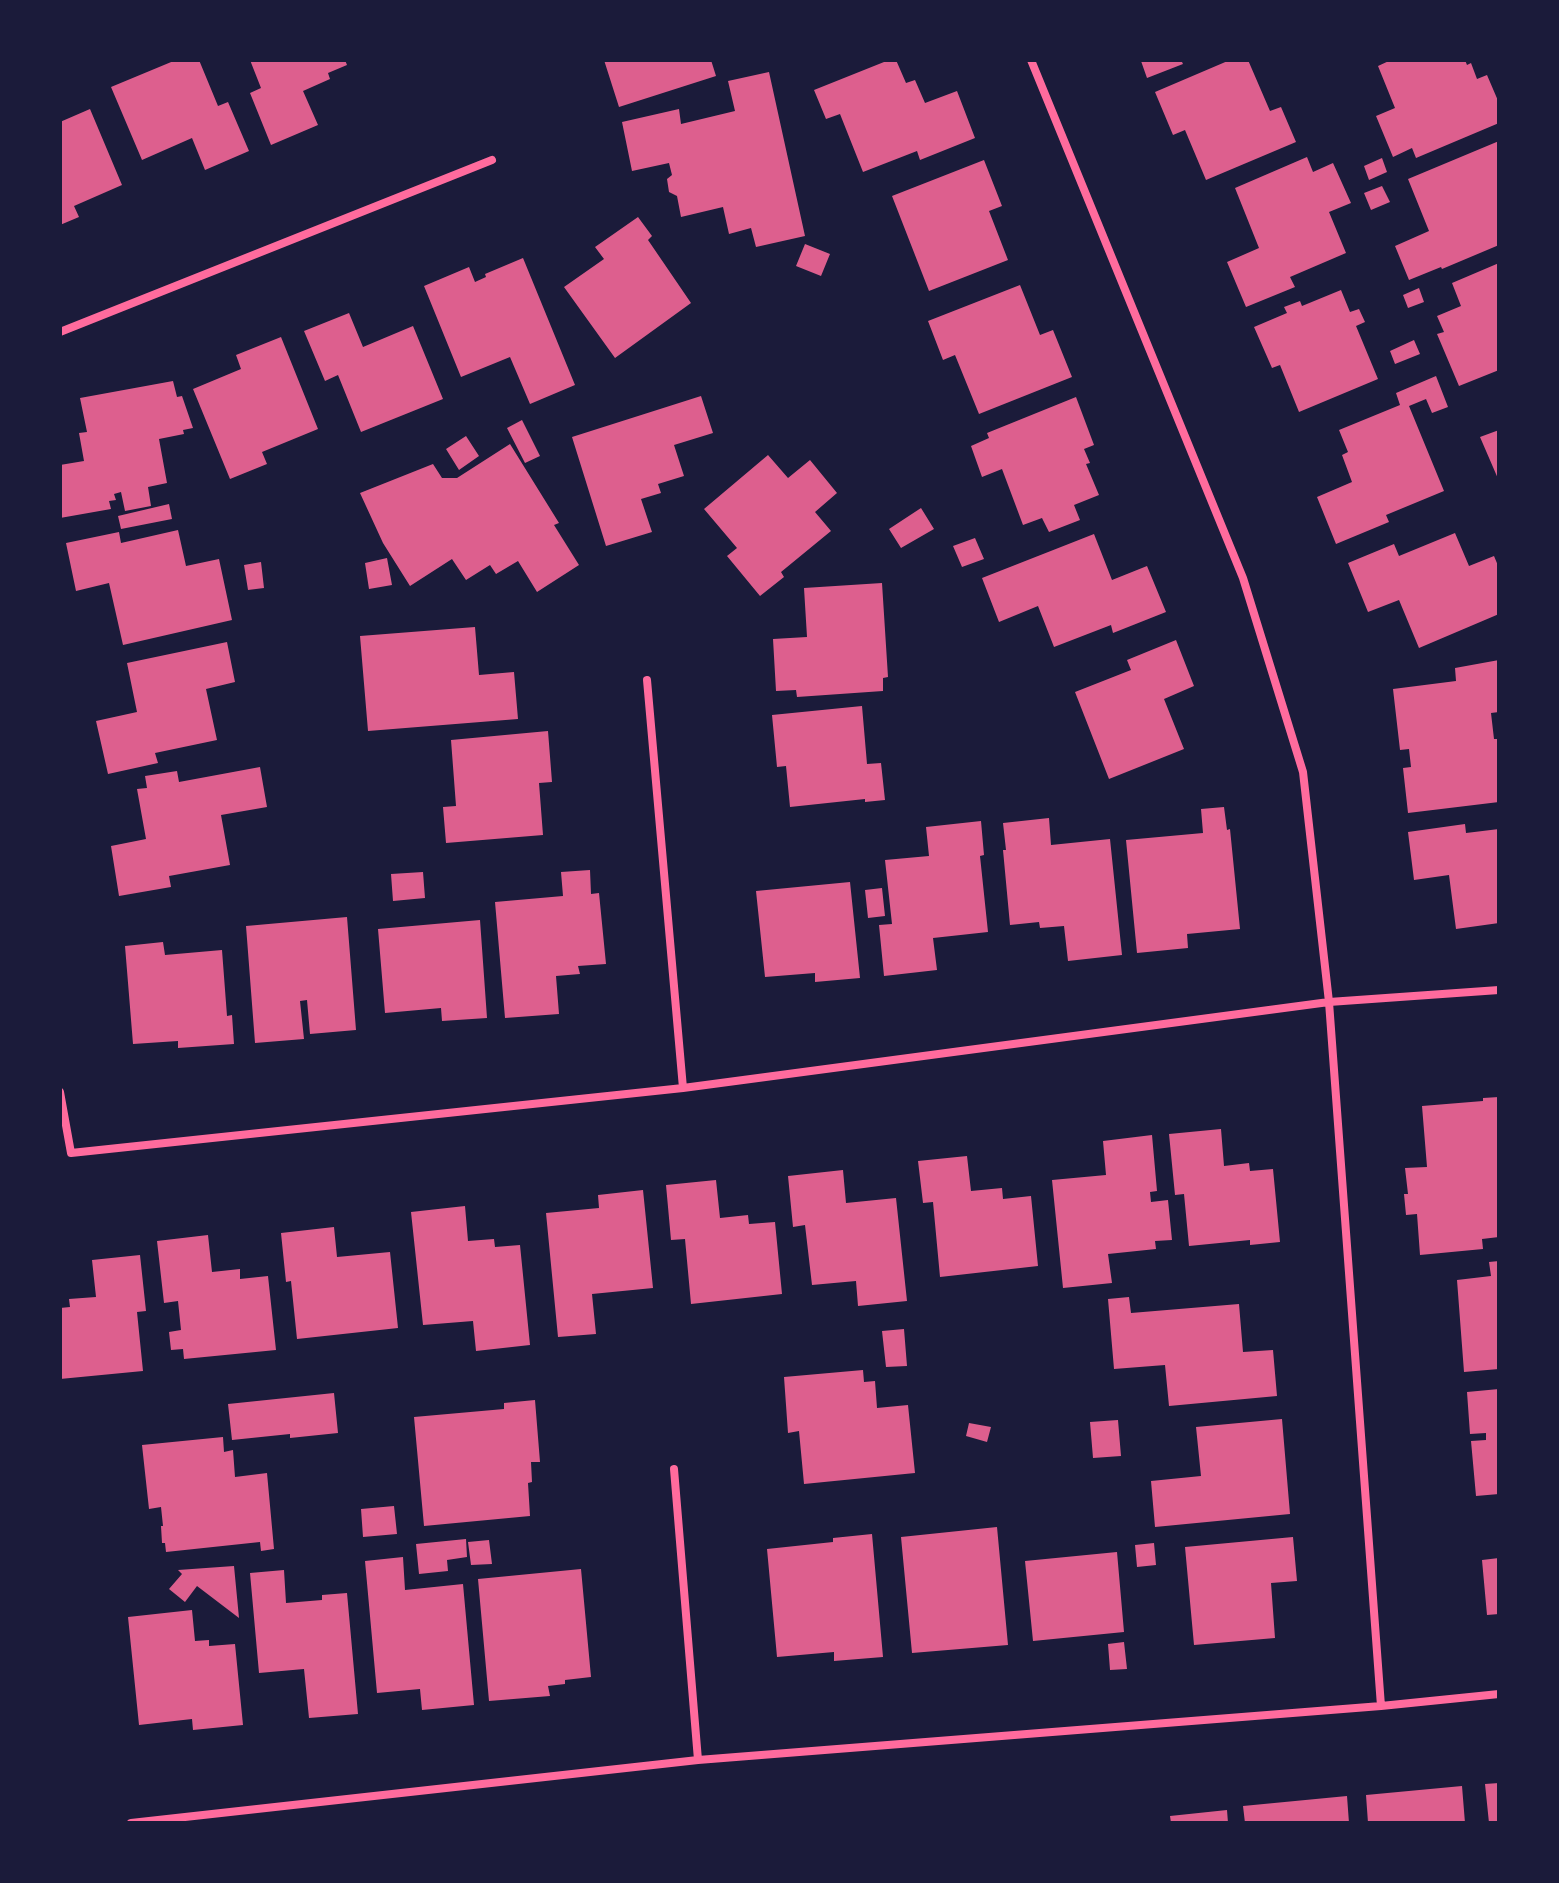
<!DOCTYPE html>
<html>
<head>
<meta charset="utf-8">
<style>
	body { margin:0 }
	#map { position:relative; width:1559px; height:1883px; overflow:hidden; background:#1b1b3a; font-family:Quicksand,sans-serif }
	canvas { display:block }
	.frame { position:absolute; inset:0; border:62px solid #1b1b3a; pointer-events:none }
</style>
</head>
<body>
<div id="map">
<canvas width="1559" height="1883"></canvas>
<div class="frame"></div>
</div>
<script>
const ctx = document.querySelector('canvas').getContext('2d');
ctx.lineJoin = 'round';
function paint(path, color) { ctx.fillStyle = color; ctx.fill(path, 'evenodd'); }
const poly = rows => new Path2D(rows.map(r => 'M' + r).join(''));
function stroke(path, color, width, dash) { ctx.strokeStyle = color; ctx.lineWidth = width; ctx.lineCap = dash ? 'butt' : 'round'; ctx.setLineDash(dash || []); ctx.stroke(path); }
const building = poly([
	[176,60,199,60,218,106,228,102,249,151,205,170,192,138,142,160,111,87],
	[250,60,345,60,347,65,328,73,330,79,303,91,318,125,271,145,250,93,261,88],
	[604,60,711,60,716,76,619,107],
	[889,60,896,60,906,83,915,80,925,103,957,91,975,138,920,160,917,151,863,172,840,114,826,119,814,90],
	[1144,60,1181,60,1183,64,1147,78,1141,61],
	[1230,60,1248,60,1270,111,1281,107,1296,142,1206,180,1185,130,1173,135,1155,92],
	[1391,60,1465,60,1467,65,1471,63,1477,79,1487,75,1499,103,1499,123,1416,158,1412,148,1393,157,1376,116,1395,108,1378,66],
	[769,72,805,236,756,247,751,228,729,234,723,207,681,217,677,196,669,192,667,179,672,175,669,163,632,171,622,122,679,109,681,124,735,111,728,81],
	[90,109,122,185,74,206,79,217,60,225,60,122],
	[1499,141,1499,245,1442,269,1441,267,1409,280,1395,246,1429,231,1408,179],
	[1307,157,1313,172,1333,163,1351,203,1329,212,1346,253,1290,277,1295,287,1246,307,1227,262,1259,248,1235,188],
	[1382,158,1387,172,1369,180,1364,166],
	[984,160,1002,206,989,211,1008,260,929,291,892,196],
	[1382,186,1390,202,1371,210,1364,193],
	[638,217,652,236,648,240,691,303,615,358,564,287,604,259,595,247],
	[805,244,830,254,821,276,796,266],
	[523,258,575,385,530,404,510,357,461,377,424,286,469,267,475,282,486,277,485,274],
	[1499,263,1499,370,1459,386,1437,334,1444,332,1437,316,1461,306,1452,283],
	[1020,285,1040,335,1053,330,1072,377,979,414,955,355,943,360,928,321],
	[1419,288,1424,302,1408,308,1403,295],
	[1341,290,1350,312,1359,309,1365,322,1356,326,1378,379,1299,412,1280,365,1272,368,1254,327,1287,313,1284,307,1300,301,1302,306],
	[349,313,363,347,413,326,443,399,361,432,338,375,325,381,304,331],
	[281,337,318,429,262,452,267,464,230,479,193,389,241,369,236,355],
	[1414,340,1420,354,1395,364,1390,351],
	[1436,376,1448,407,1432,413,1426,399,1409,406,1444,491,1386,515,1389,522,1336,544,1317,497,1352,482,1342,455,1348,452,1339,430,1400,405,1396,393],
	[173,381,177,397,182,396,193,428,183,430,184,434,159,439,167,483,148,487,151,506,125,511,121,492,114,494,116,500,109,501,111,509,60,518,60,465,84,461,79,433,87,432,80,398],
	[701,396,713,433,674,445,684,476,658,484,661,493,641,499,652,532,606,546,572,437],
	[1076,397,1094,445,1084,449,1090,463,1086,464,1099,495,1074,505,1080,520,1049,532,1042,518,1023,525,1002,469,982,477,971,446,989,438,987,433],
	[522,420,540,456,525,463,507,428],
	[1499,430,1499,481,1480,437],
	[466,436,479,456,459,470,446,449],
	[510,444,559,523,554,525,579,565,537,592,518,561,496,574,490,565,466,580,452,559,410,586,383,543,360,493,433,464,442,478,457,478],
	[768,455,788,478,810,460,837,493,815,512,831,531,781,572,784,577,760,596,727,556,737,548,704,509],
	[169,504,172,519,121,529,118,516],
	[921,508,934,529,901,548,889,529],
	[178,530,186,566,219,559,232,620,123,645,109,583,76,591,66,543,119,532,121,543],
	[1455,533,1469,566,1494,556,1499,568,1499,614,1419,648,1399,600,1368,612,1348,563,1394,544,1399,556],
	[1094,534,1112,580,1147,566,1166,612,1113,633,1111,625,1054,647,1038,606,999,622,982,578],
	[975,538,984,559,962,567,953,546],
	[387,558,392,585,369,589,365,563],
	[261,562,264,588,248,590,244,565],
	[882,583,888,677,883,678,883,691,797,697,796,690,776,691,773,639,807,637,804,588],
	[475,627,479,675,514,672,518,719,368,731,360,636],
	[1176,640,1194,686,1164,699,1184,749,1109,779,1075,692,1131,670,1127,660],
	[227,642,235,682,206,689,217,740,155,753,158,763,108,774,96,721,137,712,127,663],
	[1499,660,1499,712,1491,713,1494,739,1499,739,1499,802,1408,813,1403,768,1411,767,1409,749,1400,750,1393,689,1456,681,1455,668],
	[862,706,867,764,881,763,885,800,865,802,865,799,790,807,786,766,777,767,772,715],
	[548,731,552,782,539,783,543,835,446,843,443,807,456,806,451,740],
	[260,767,267,807,221,815,230,865,169,876,171,887,119,896,111,846,146,839,137,789,147,788,145,776,177,771,179,782],
	[1224,807,1227,830,1230,829,1240,929,1187,934,1188,948,1137,953,1126,840,1203,833,1201,809],
	[1049,818,1051,845,1110,839,1122,955,1068,961,1064,926,1040,928,1039,922,1010,925,1003,850,1006,850,1003,823],
	[981,821,984,855,980,856,988,932,933,938,937,970,884,976,879,925,892,924,885,860,929,856,926,827],
	[1465,824,1466,833,1499,829,1499,923,1456,929,1449,875,1414,880,1408,832],
	[590,870,591,894,599,893,606,964,578,966,580,974,556,976,559,1014,505,1018,495,902,563,896,561,872],
	[423,872,425,898,393,901,391,874],
	[850,882,860,978,815,982,815,973,765,977,756,891],
	[882,888,885,916,868,918,865,890],
	[347,917,356,1030,310,1034,307,1000,300,1001,304,1039,255,1043,246,926],
	[480,920,487,1018,442,1021,441,1008,385,1013,378,929],
	[163,942,165,955,222,950,227,1016,232,1015,234,1044,178,1048,178,1041,133,1044,125,946],
	[1499,1097,1499,1237,1482,1239,1483,1249,1420,1255,1417,1214,1406,1215,1404,1194,1408,1194,1405,1168,1427,1167,1422,1106,1483,1101,1483,1098],
	[1221,1129,1224,1166,1249,1163,1250,1171,1273,1169,1280,1242,1250,1245,1250,1240,1189,1246,1184,1194,1175,1195,1169,1134],
	[1152,1135,1157,1191,1150,1192,1151,1202,1168,1200,1172,1240,1155,1241,1156,1249,1108,1254,1112,1283,1063,1288,1052,1180,1106,1175,1103,1141],
	[967,1156,971,1191,1002,1188,1003,1199,1031,1196,1038,1266,940,1277,933,1202,923,1203,918,1161],
	[843,1170,846,1203,896,1198,907,1301,858,1306,856,1281,812,1285,805,1225,793,1227,788,1176],
	[716,1180,720,1218,748,1215,749,1224,775,1222,782,1294,691,1304,685,1239,671,1240,666,1185],
	[643,1190,653,1288,592,1294,596,1334,558,1337,546,1213,599,1208,598,1195],
	[465,1206,468,1241,494,1239,495,1247,520,1245,530,1345,476,1351,473,1321,423,1325,411,1212],
	[334,1227,337,1257,390,1252,398,1328,297,1339,291,1281,286,1282,281,1233],
	[208,1235,212,1272,240,1269,240,1279,268,1276,276,1350,184,1359,183,1349,171,1350,169,1332,181,1330,178,1301,164,1303,157,1241],
	[140,1255,146,1311,137,1312,143,1371,60,1379,60,1308,70,1307,69,1299,96,1297,92,1260],
	[1499,1261,1499,1369,1464,1372,1457,1280,1491,1276,1489,1262],
	[1129,1297,1131,1313,1239,1304,1243,1352,1273,1350,1277,1396,1169,1406,1165,1365,1114,1369,1108,1299],
	[904,1329,907,1366,886,1367,882,1331],
	[863,1370,864,1382,875,1381,877,1408,908,1405,915,1473,804,1484,799,1431,788,1433,784,1377],
	[1499,1389,1499,1494,1476,1496,1471,1441,1486,1440,1486,1433,1470,1434,1467,1392],
	[334,1393,338,1433,290,1438,290,1434,232,1440,228,1404],
	[535,1400,540,1462,531,1462,532,1482,528,1483,530,1516,424,1526,414,1417,504,1409,504,1403],
	[1282,1419,1290,1514,1155,1527,1151,1481,1201,1476,1196,1427],
	[1118,1420,1121,1456,1093,1458,1090,1422],
	[969,1423,991,1427,987,1442,966,1436],
	[223,1437,224,1452,233,1450,235,1477,267,1473,274,1549,261,1551,260,1542,166,1552,165,1543,162,1543,161,1526,163,1526,161,1507,149,1509,142,1445],
	[394,1506,397,1534,363,1537,361,1509],
	[997,1527,1008,1645,912,1653,901,1537],
	[872,1534,883,1657,834,1661,834,1652,777,1657,767,1549,833,1542,833,1538],
	[1293,1537,1297,1581,1271,1583,1275,1638,1194,1645,1185,1547],
	[466,1539,467,1557,447,1560,448,1571,419,1574,416,1544],
	[489,1540,492,1564,471,1565,468,1542],
	[1154,1543,1156,1565,1137,1567,1135,1545],
	[1117,1552,1124,1632,1033,1641,1025,1561],
	[403,1557,405,1590,463,1584,474,1705,422,1710,420,1689,377,1693,365,1561],
	[1499,1558,1499,1614,1487,1615,1482,1560],
	[234,1566,239,1618,197,1586,185,1602,169,1589,182,1574,178,1570],
	[581,1569,591,1677,565,1680,565,1684,548,1686,550,1696,489,1701,478,1579],
	[284,1570,286,1603,322,1600,322,1595,347,1593,358,1714,309,1718,304,1669,259,1673,250,1573],
	[192,1610,195,1641,209,1640,209,1646,235,1644,243,1725,193,1730,192,1719,139,1725,128,1617],
	[1124,1642,1127,1669,1110,1670,1108,1644],
	[1499,1783,1499,1823,1489,1823,1485,1784],
	[1462,1786,1465,1823,1368,1823,1366,1795],
	[1347,1796,1349,1823,1245,1823,1243,1806],
	[1227,1810,1228,1823,1171,1823,1170,1816]
]);
const minor = poly([
	[1031,60,1243,578,1303,772,1329,1002,1381,1706],
	[60,332,492,160],
	[647,680,683,1088],
	[60,1092,71,1153,683,1088,1329,1002,1499,990],
	[674,1469,698,1760],
	[131,1823,698,1760,1381,1706,1499,1694]
]);
paint(building, '#dd5f8e');
stroke(minor, '#ff6b9d', 8);
</script>
</body>
</html>
